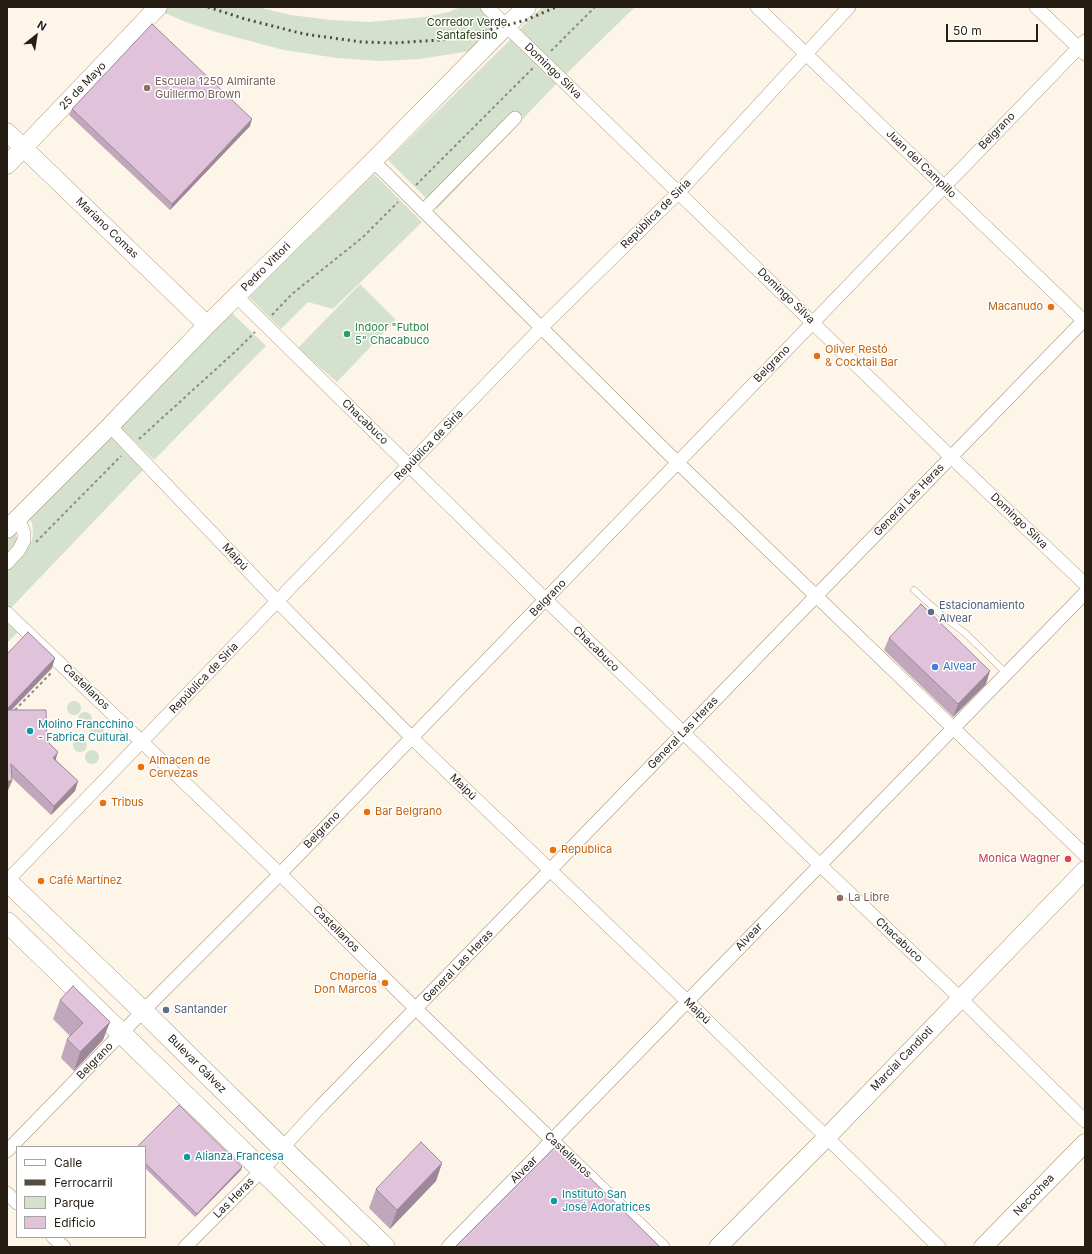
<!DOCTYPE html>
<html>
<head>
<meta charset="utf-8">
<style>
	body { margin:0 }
	#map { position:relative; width:1092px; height:1254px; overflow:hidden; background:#fef5e9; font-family:Inter,sans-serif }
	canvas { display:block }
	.frame { position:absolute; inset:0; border:8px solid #261e13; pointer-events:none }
	.legend { position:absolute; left:16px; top:1146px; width:130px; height:92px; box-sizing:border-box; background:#fff; border:1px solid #a8a5a1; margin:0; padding:5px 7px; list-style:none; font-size:12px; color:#261e13 }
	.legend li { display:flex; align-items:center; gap:8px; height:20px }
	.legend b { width:20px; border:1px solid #a8a5a1 }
	.north { position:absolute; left:16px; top:16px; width:40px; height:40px; -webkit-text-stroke:3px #fff; paint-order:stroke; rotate:30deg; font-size:11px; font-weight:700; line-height:16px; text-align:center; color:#261e13 }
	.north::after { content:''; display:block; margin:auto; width:14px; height:18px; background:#261e13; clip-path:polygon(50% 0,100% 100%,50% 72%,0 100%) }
	.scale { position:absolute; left:946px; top:24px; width:92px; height:18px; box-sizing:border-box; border:2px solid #261e13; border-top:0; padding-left:5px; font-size:12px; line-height:14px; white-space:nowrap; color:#261e13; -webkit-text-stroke:3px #fff; paint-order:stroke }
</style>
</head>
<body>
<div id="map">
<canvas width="1092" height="1254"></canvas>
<div class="frame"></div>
<ul class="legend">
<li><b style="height:5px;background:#fff"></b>Calle</li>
<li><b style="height:5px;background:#544c41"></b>Ferrocarril</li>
<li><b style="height:11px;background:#d4e1cc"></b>Parque</li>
<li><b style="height:11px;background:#e0c2db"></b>Edificio</li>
</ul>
<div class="north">N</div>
<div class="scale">50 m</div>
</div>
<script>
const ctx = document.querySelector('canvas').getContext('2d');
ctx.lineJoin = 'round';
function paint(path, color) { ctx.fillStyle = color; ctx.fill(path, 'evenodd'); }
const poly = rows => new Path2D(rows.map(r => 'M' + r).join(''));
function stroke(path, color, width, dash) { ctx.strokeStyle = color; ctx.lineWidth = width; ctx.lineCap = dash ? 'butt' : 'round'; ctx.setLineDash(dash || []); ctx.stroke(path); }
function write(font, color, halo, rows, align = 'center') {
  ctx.font = font + ' Inter,sans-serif'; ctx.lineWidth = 3; ctx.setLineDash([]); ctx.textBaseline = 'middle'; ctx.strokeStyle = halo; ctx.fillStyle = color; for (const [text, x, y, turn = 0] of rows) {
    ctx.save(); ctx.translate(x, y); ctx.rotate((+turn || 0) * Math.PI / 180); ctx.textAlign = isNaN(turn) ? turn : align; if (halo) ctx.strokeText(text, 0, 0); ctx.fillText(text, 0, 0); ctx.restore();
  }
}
const green = poly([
	[163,7,257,7,291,15,331,20,369,22,425,17,449,12,461,7,480,7,504,30,485,48,464,52,420,59,380,61,337,58,284,50,216,32,186,22,160,11],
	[542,7,635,7,564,76,518,31],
	[512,38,558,82,437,209,388,160],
	[374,174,422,222,333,309,308,302,281,329,249,297],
	[360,284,396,320,337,382,298,348],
	[232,313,266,346,154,460,119,426],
	[109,435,143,470,9,610,7,608,7,570,26,551,32,540,33,531,32,523,27,516],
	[15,533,17,538,16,544,7,557,7,535],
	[7,619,19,631,7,643],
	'67 708a7 7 0 1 1 14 0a7 7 0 1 1-14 0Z',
	'78 719a7 7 0 1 1 14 0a7 7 0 1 1-14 0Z',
	'90 731a7 7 0 1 1 14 0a7 7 0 1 1-14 0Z',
	'73 745a7 7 0 1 1 14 0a7 7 0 1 1-14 0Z',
	'85 757a7 7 0 1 1 14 0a7 7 0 1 1-14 0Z'
]);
const path = poly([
	[551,51,595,7],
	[416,185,533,68],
	[272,315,292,294,363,237,398,202],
	[139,439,237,350,255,332],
	[36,542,121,456],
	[15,710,52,672]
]);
const lane = poly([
	[914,590,945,618,965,633,1006,673]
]);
const street = poly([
	[487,7,951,457,1085,584],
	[757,7,1085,322],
	[1036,7,1085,54],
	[373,161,677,462,1085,855],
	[423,211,515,118],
	[236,296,546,600,820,865,960,998,1085,1121],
	[110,426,278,602,411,737,687,1001,939,1247],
	[7,563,19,550,24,540,24,533,21,525,16,519],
	[7,613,280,874,416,1009,663,1247],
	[7,881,541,328,678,193,849,7],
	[7,1151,143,1011,280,874,1085,41],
	[7,1193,17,1203],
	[53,1237,64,1247],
	[185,1247,262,1170,320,1107,1085,319],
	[448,1247,1085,593]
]);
const secondary = poly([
	[7,132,207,325],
	[7,165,158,7],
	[7,529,110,426,207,325,373,161,506,26,527,7],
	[718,1247,826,1138,1085,870],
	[983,1247,1085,1143]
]);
const primary = poly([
	[7,881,143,1011,282,1148,385,1247],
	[7,922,341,1247]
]);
const rail = poly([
	[208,7,245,19,304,34,362,42,394,43,440,40,486,31,526,20,556,7]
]);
const wall = poly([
	[72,109,250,126,170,210,69,115],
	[889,638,986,684,953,717,884,650],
	[7,654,52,668,12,710,47,741,56,760,78,781,75,791,51,815,12,778,8,790,7,790],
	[60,1000,103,1040,74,1071,61,1058,67,1039,70,1036,53,1019],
	[145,1147,241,1170,195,1217,145,1168],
	[442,1163,436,1181,390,1229,369,1208,376,1189]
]);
const shadedWall = poly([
	[252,119,250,126,170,210,172,204],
	[55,658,52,668,7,714,7,709],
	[990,671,986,684,953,717,958,704],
	[58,752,55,762,53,758],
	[7,781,12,781,8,790,7,790],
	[78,781,75,791,51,815,54,806],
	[110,1022,103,1040,74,1071,80,1052],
	[442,1163,436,1181,390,1229,397,1210],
	[242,1167,241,1170,195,1217,197,1214]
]);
const building = poly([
	[152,24,252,119,172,204,72,109,152,24],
	[921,604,990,671,958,704,889,638,921,604],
	[28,632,55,658,7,709,7,654,28,632],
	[7,710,46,710,47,741,58,752,53,758,78,781,54,806,11,764,12,781,7,781,7,710],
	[73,986,110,1022,80,1052,67,1039,83,1023,60,1000,73,986],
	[179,1105,242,1167,197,1214,145,1163,145,1147,137,1147,179,1105],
	[421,1142,442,1163,397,1210,376,1189,421,1142],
	[557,1145,660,1247,455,1247,557,1145]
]);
const markers = [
	[147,88,4,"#8d6e63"],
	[1051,307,4,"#e8710a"],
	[347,334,4,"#2e9e5b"],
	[817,356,4,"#e8710a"],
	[931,612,4,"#5c6f8a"],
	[935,667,4,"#3f7fe0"],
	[30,731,4,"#0f9aa8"],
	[141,767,4,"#e8710a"],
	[103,803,4,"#e8710a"],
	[367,812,4,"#e8710a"],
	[553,850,4,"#e8710a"],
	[1068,859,4,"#e0444e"],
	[41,881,4,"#e8710a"],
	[840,898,4,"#8d6e63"],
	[385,983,4,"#e8710a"],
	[166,1010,4,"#5c6f8a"],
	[187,1157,4,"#0f9aa8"],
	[554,1201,4,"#0f9aa8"]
];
const parkNames = [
	["Corredor Verde",467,23],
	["Santafesino",467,36]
];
const streetNames = [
	["Domingo Silva",553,71,44],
	["25 de Mayo",83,86,-46],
	["Belgrano",997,131,-46],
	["Juan del Campillo",921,164,44],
	["República de Siria",656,214,-45],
	["Mariano Comas",107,228,44],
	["Pedro Vittori",266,267,-45],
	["Domingo Silva",786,296,44],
	["Belgrano",772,364,-46],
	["Chacabuco",365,422,44],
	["República de Siria",429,445,-46],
	["General Las Heras",909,500,-46],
	["Domingo Silva",1019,521,44],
	["Maipú",235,557,47],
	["Belgrano",548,598,-46],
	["Chacabuco",596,649,44],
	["República de Siria",204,678,-46],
	["Castellanos",86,687,44],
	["General Las Heras",683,733,-46],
	["Maipú",463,787,44],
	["Belgrano",322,830,-46],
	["Castellanos",336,929,45],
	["Alvear",749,937,-46],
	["Chacabuco",899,940,43],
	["General Las Heras",458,966,-46],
	["Maipú",697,1011,44],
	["Marcial Candioti",902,1059,-46],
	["Belgrano",95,1061,-46],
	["Bulevar Gálvez",197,1064,45],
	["Castellanos",568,1155,44],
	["Alvear",524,1170,-45],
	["Necochea",1034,1195,-46],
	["Las Heras",234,1198,-45]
];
const educationNames = [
	["Escuela 1250 Almirante",155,82],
	["Guillermo Brown",155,95],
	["La Libre",848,898]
];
const foodNames = [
	["Macanudo",1043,307,"right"],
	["Oliver Restó",825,350],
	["& Cocktail Bar",825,363],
	["Almacen de",149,761],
	["Cervezas",149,774],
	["Tribus",111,803],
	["Bar Belgrano",375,812],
	["Republica",561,850],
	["Café Martínez",49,881],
	["Chopería",377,977,"right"],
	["Don Marcos",377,990,"right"]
];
const leisureNames = [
	["Indoor \"Futbol",355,328],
	["5\" Chacabuco",355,341]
];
const serviceNames = [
	["Estacionamiento",939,606],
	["Alvear",939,619],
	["Santander",174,1010]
];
const shopNames = [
	["Alvear",943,667]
];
const cultureNames = [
	["Molino Francchino",38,725],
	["- Fabrica Cultural",38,738],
	["Alianza Francesa",195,1157],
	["Instituto San",562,1195],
	["José Adoratrices",562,1208]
];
const healthNames = [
	["Monica Wagner",1060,859]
];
paint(green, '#d4e1cc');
stroke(lane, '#a99578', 7);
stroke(street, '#a99578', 14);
stroke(secondary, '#a99578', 19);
stroke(primary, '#a99578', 21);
stroke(path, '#938b7f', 2, [3, 3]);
stroke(lane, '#fff', 6);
stroke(street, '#fff', 13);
stroke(secondary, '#fff', 18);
stroke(primary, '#fff', 20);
stroke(rail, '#544c41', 3, [2, 4]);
paint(wall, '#c1a7bc');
paint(shadedWall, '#9d8899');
paint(building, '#e0c2db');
stroke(building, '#9d8899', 1);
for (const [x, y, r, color] of markers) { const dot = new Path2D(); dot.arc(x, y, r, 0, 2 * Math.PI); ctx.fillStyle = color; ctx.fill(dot); stroke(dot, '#fff', 1.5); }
write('11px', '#1e3606', '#fff', parkNames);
write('11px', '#261e13', '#fff', streetNames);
write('11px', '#785e54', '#fff', educationNames, 'left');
write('11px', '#c56008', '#fff', foodNames, 'left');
write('11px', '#27864d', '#fff', leisureNames, 'left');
write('11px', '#4e5e75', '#fff', serviceNames, 'left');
write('11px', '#366cbe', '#fff', shopNames, 'left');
write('11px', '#0d838f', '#fff', cultureNames, 'left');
write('11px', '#be3a42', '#fff', healthNames, 'right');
</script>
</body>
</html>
